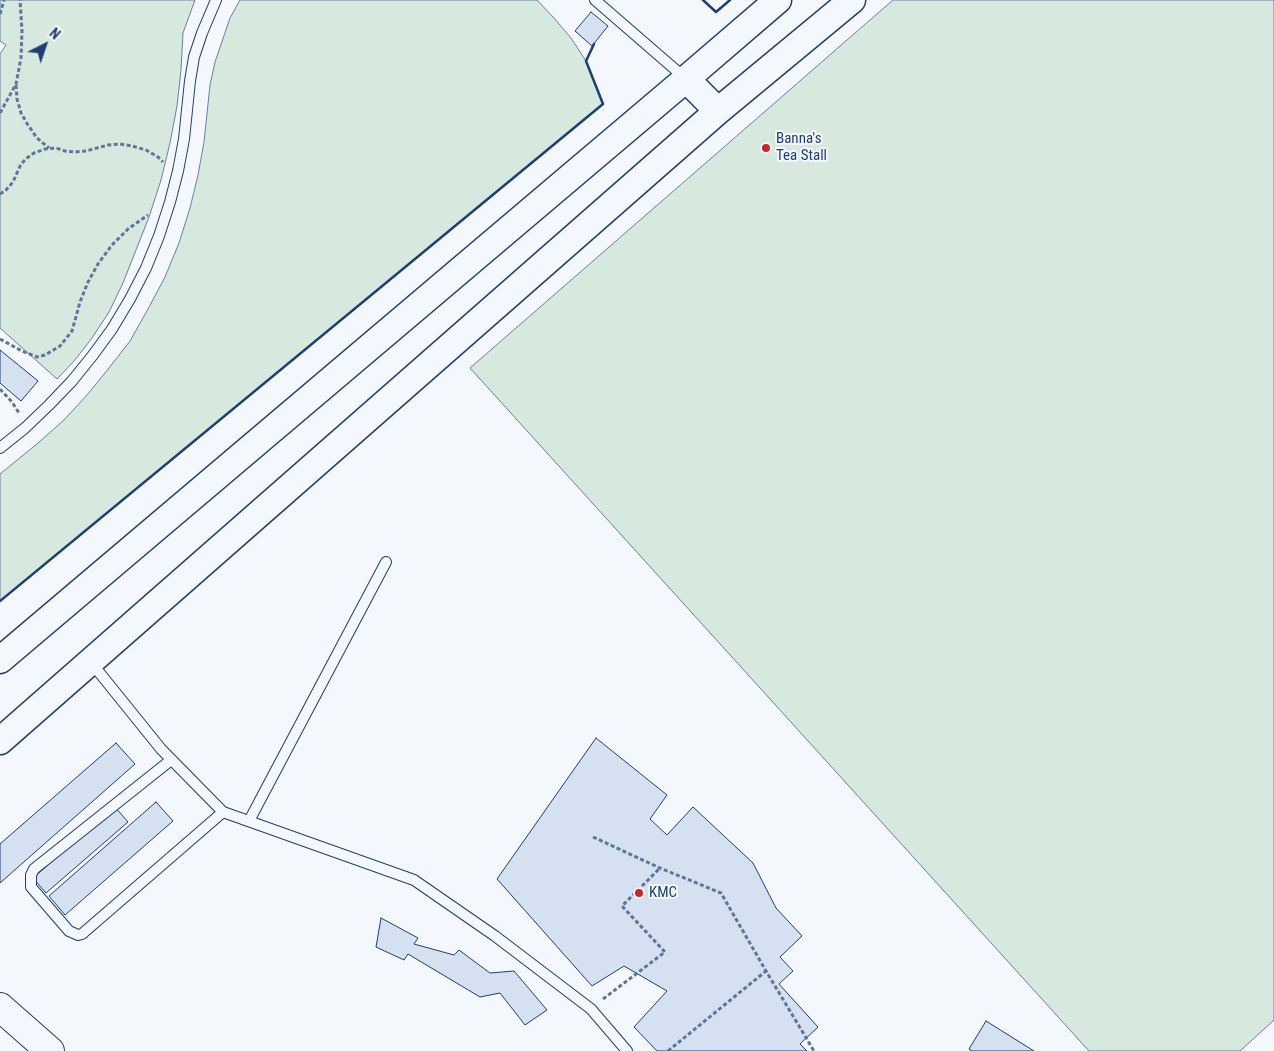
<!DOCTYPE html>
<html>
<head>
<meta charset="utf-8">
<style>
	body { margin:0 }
	#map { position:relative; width:1274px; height:1051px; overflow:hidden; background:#f4f7fb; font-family:"Roboto Condensed",sans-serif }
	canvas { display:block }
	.north { position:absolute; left:20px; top:20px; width:50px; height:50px; -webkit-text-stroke:4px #f4f7fb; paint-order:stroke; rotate:41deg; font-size:14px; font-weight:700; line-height:20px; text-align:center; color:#1d3f73 }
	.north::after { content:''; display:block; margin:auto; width:18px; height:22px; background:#1d3f73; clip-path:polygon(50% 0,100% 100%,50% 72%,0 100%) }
</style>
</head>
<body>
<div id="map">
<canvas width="1274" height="1051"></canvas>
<div class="north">N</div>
</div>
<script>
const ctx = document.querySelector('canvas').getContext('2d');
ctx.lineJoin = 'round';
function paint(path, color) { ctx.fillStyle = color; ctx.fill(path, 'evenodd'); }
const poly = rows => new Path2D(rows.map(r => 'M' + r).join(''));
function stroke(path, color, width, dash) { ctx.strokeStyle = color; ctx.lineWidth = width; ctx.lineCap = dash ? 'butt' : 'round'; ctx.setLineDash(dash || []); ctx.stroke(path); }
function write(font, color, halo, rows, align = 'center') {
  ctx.font = font + ' "Roboto Condensed",sans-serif'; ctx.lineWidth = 4; ctx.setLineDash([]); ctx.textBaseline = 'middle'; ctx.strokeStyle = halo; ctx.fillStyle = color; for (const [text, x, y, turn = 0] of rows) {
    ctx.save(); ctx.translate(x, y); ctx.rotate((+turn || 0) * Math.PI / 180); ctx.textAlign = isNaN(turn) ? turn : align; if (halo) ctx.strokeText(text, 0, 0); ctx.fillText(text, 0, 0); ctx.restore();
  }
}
const green = poly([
	[0,0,195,0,183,33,181,70,177,106,170,143,161,180,149,217,123,283,109,312,92,338,75,360,57,379,0,328,0,54,6,45,0,41,0,0],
	[240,0,537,0,554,18,571,38,586,61,603,104,0,601,0,474,38,443,64,420,87,395,109,368,130,341,148,309,165,277,179,243,190,208,198,175,204,142,210,85,215,62,230,18,240,0],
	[893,0,1274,0,1274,1020,1240,1051,1089,1051,470,368,893,0]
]);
const building = poly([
	[591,12,608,26,592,46,575,31,591,12],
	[0,350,38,381,21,401,0,383,0,350],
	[596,738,667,795,650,819,667,835,693,807,753,863,776,908,802,936,780,957,793,971,779,984,818,1027,800,1044,807,1051,657,1051,634,1027,667,991,624,966,592,986,497,879,596,738],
	[116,743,135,764,0,883,0,844,116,743],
	[156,802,173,821,65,915,49,896,156,802],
	[115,807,128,822,46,893,33,878,115,807],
	[381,918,418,938,414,944,454,955,459,950,490,973,514,971,547,1010,525,1025,500,993,480,997,408,954,404,960,376,947,381,918],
	[986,1021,1034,1051,972,1051,969,1049,986,1021]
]);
const path = poly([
	[0,14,4,0],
	[16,85,17,99,21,113,28,125,37,138,49,148],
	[0,113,16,84,21,58,22,31,20,0],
	[0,194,6,190,13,182,21,164,27,158,34,153,45,149,56,148,65,151,75,152,86,151,108,145,120,144,132,146,146,150,158,157,163,162],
	[0,339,22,351,37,357,45,355,60,346,72,331,80,302,88,282,98,264,112,245,128,229,148,215],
	[0,389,12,402,19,413],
	[593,837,660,868,721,893,766,971,814,1051],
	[603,999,665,952,622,906,660,868],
	[668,1051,766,971]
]);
const service = poly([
	[595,0,685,78],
	[0,448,25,428,49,405,72,381,93,355,112,329,130,299,146,268,159,236,170,202,178,171,184,139,190,81,194,57,202,33,216,0],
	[90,661,161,749,223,812,414,880,495,936,591,1009,627,1051],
	[171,760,34,869,31,875,31,887,69,931,78,935,82,934,223,812],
	[249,821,386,562]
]);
const tertiary = poly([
	[686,79,718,111],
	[0,660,686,79,778,0],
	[0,741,718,111,852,0]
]);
const secondary = poly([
	[0,1007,50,1051]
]);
const wall = poly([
	[703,0,716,12,730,0],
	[0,601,603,104,586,61,594,44]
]);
const markers = [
	[766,148,5,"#c62828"],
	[639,893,5,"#c62828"]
];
const poiNames = [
	["Banna's",776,139],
	["Tea Stall",776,156],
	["KMC",649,893]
];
paint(green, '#d7e8df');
stroke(green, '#687fa3', 1);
paint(building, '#d5e0f0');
stroke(building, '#1d3f73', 1);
stroke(service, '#1d3f73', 12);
stroke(tertiary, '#1d3f73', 29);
stroke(secondary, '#1d3f73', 30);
stroke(path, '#5e769c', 3, [4, 2.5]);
stroke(service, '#f4f7fb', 10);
stroke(tertiary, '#f4f7fb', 26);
stroke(secondary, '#f4f7fb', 28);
stroke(wall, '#1d3f73', 2.5);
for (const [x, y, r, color] of markers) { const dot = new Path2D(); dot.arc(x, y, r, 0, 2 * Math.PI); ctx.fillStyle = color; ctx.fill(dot); stroke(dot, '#f4f7fb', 2); }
write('15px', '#1d3f73', '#f4f7fb', poiNames, 'left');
</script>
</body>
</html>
